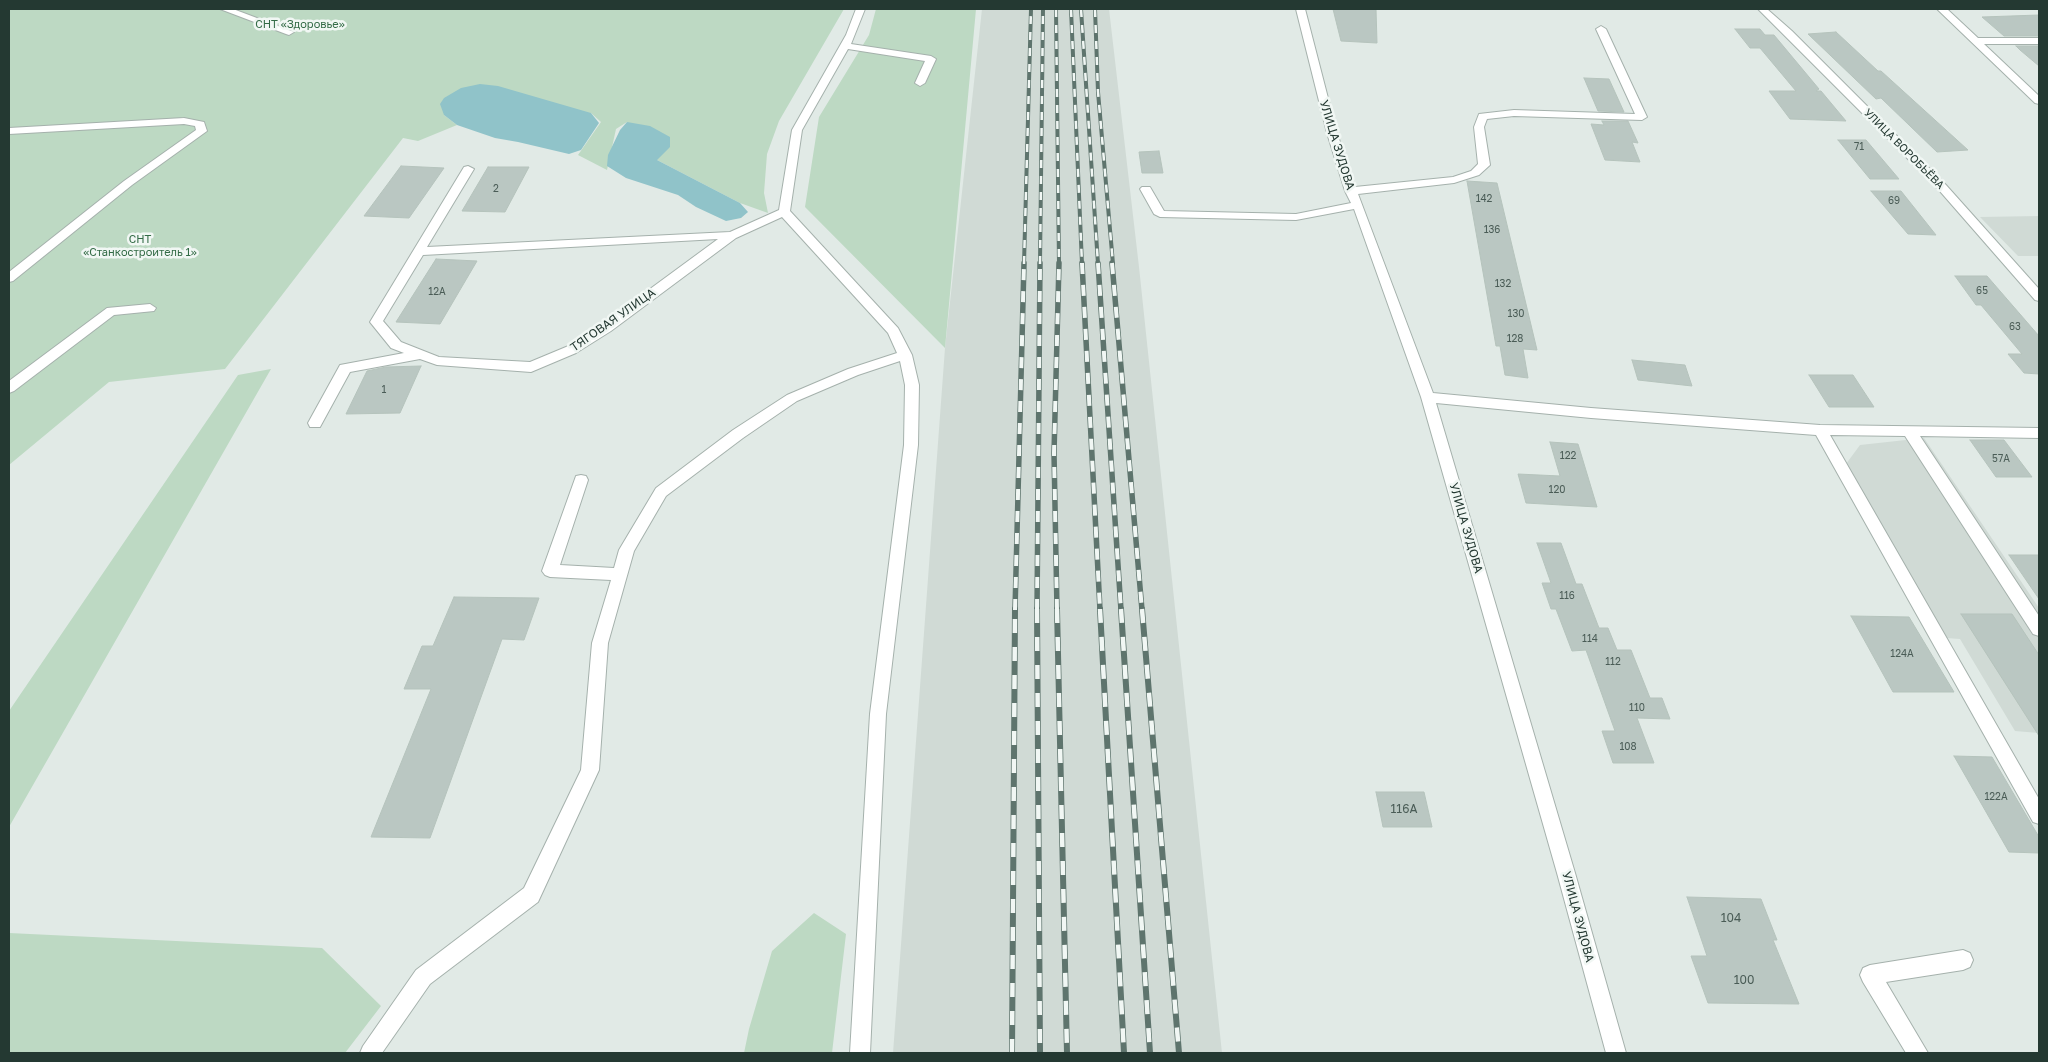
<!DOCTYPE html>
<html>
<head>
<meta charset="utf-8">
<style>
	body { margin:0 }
	#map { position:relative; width:2048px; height:1062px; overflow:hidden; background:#e1eae6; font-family:"Golos Text",sans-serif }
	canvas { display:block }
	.frame { position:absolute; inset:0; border:10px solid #243932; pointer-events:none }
</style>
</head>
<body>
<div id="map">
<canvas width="2048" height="1062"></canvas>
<div class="frame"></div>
</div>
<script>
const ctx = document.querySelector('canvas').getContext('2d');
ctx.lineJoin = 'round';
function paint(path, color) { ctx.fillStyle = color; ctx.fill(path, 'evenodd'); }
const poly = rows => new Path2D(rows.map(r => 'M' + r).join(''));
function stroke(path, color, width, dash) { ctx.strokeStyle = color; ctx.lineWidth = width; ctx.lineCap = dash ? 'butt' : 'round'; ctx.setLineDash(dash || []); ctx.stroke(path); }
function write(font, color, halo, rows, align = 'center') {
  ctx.font = font + ' "Golos Text",sans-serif'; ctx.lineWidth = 5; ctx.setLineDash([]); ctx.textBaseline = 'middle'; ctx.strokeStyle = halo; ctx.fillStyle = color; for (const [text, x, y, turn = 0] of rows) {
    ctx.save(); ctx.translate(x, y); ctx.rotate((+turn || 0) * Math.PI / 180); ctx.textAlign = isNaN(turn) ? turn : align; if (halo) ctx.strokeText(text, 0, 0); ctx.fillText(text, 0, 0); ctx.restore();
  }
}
const built = poly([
	[982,9,1109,9,1139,267,1222,1053,893,1053,945,348],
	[2039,216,2039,256,2018,256,1980,217],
	[1924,438,2039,608,2039,733,2015,731,1960,639,1946,638,1846,464,1860,445]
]);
const green = poly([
	[9,9,844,9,779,121,767,154,764,193,768,213,740,203,657,160,627,122,616,129,607,170,578,155,601,122,591,113,444,115,457,125,418,141,403,138,225,369,109,382,9,465],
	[876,9,976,9,945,348,805,207,819,117,869,35],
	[271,369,9,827,9,711,238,375],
	[814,913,846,934,832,1053,744,1053,749,1029,772,951],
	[9,933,322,948,381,1006,345,1053,9,1053]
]);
const water = poly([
	[480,84,498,86,591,113,599,123,581,150,569,154,518,142,495,138,457,125,444,115,440,104,444,98,461,88],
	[627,122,650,126,670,137,670,147,657,160,740,203,748,212,741,218,726,221,696,207,678,195,626,178,607,166,608,155,620,130]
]);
const building = poly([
	[1333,9,1376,9,1377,43,1341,41,1333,9],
	[2039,15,2039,36,2004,36,1982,17,2039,15],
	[1735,29,1760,29,1765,35,1774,35,1819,89,1816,91,1821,91,1846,121,1790,119,1769,91,1796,91,1760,48,1750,48,1735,29],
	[1836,32,1878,71,1881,71,1968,150,1937,152,1881,98,1876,99,1808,34,1836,32],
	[2016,46,2039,46,2039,66,2020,50,2016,46],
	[1584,78,1609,79,1624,112,1598,111,1584,78],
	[1602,121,1628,121,1638,143,1632,142,1640,162,1605,160,1591,124,1604,125,1602,121],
	[1838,140,1866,140,1899,179,1870,179,1838,140],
	[1159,151,1163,173,1142,173,1139,152,1159,151],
	[401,166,444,168,409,218,364,216,401,166],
	[488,167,529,167,505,212,462,211,488,167],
	[1467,181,1497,183,1537,350,1523,349,1528,378,1505,375,1500,346,1496,346,1467,181],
	[1871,191,1901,191,1936,235,1908,234,1871,191],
	[436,259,477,261,440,324,396,322,436,259],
	[1955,276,1987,276,2039,336,2039,374,2024,373,2008,354,2022,354,1981,305,1976,305,1955,276],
	[1632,360,1685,365,1692,386,1638,380,1632,360],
	[421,366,400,413,346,414,367,371,386,367,421,366],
	[1809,375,1853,375,1874,407,1829,407,1809,375],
	[1970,440,2004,440,2032,477,1996,477,1970,440],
	[1550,442,1578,444,1597,507,1526,503,1518,474,1560,476,1550,442],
	[1537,543,1561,543,1576,584,1582,584,1599,628,1608,628,1617,650,1631,650,1650,698,1662,698,1670,719,1637,718,1654,763,1613,763,1602,731,1615,731,1586,650,1572,651,1556,609,1551,609,1542,583,1551,583,1537,543],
	[2009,555,2039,555,2039,599,2009,555],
	[454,597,539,598,524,640,502,639,430,838,371,837,431,689,404,689,422,646,433,646,454,597],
	[1961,614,2012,614,2039,655,2039,736,1961,614],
	[1851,616,1909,617,1954,692,1893,692,1851,616],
	[1954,756,1992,757,2039,837,2039,853,2009,852,1954,756],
	[1376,792,1424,792,1432,827,1383,827,1376,792],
	[1687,897,1761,899,1777,940,1773,940,1799,1004,1708,1003,1691,956,1707,956,1687,897]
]);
const minor = poly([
	[220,9,233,9,294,32,289,35,286,34,220,9],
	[856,9,865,9,851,44,931,56,936,59,925,83,920,86,915,83,925,61,848,49,802,130,790,211,898,328,912,355,919,385,918,445,886,714,870,1053,850,1053,870,714,904,445,905,385,900,361,858,375,797,401,743,438,666,496,634,551,608,643,599,770,538,902,430,984,382,1053,360,1053,363,1046,416,970,524,888,581,770,592,643,611,580,550,577,545,575,542,571,576,476,581,475,586,476,588,480,560,565,614,568,619,550,656,488,733,430,787,395,848,369,897,353,888,333,782,217,736,238,611,331,576,353,531,372,437,365,420,359,350,372,320,427,310,427,308,423,340,365,404,353,391,348,370,322,464,167,468,166,474,169,427,247,730,232,779,210,792,130,846,35,856,9],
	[718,239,601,325,566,347,530,362,439,357,401,342,383,321,423,255,718,239],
	[1296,9,1305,9,1337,133,1355,187,1453,177,1471,171,1478,164,1474,127,1479,114,1514,110,1635,114,1596,29,1601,26,1606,29,1647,117,1642,120,1514,116,1487,119,1484,127,1490,165,1479,175,1454,183,1358,194,1433,393,1591,408,1820,425,2039,428,2039,438,1920,436,2039,616,2039,636,2033,634,1905,436,1830,435,2039,799,2039,824,2033,822,1816,435,1591,418,1436,403,1575,873,1626,1053,1606,1053,1557,873,1421,397,1354,209,1296,220,1160,217,1154,214,1140,189,1142,187,1150,187,1164,211,1296,214,1351,203,1345,191,1327,133,1296,9],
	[1758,9,1767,9,1792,31,1946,185,2039,289,2039,301,2035,300,1938,189,1758,9],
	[1937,9,1947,9,1978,38,2039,38,2039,44,1984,44,2039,96,2039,104,2035,103,1937,9],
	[184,118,204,122,207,131,132,185,13,281,9,282,9,272,124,181,196,130,195,126,184,124,9,134,9,128,184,118],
	[150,304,156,308,154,311,114,315,14,391,9,393,9,381,107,308,150,304],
	[1963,950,1970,953,1973,960,1970,967,1963,970,1886,982,1928,1053,1906,1053,1863,982,1860,975,1863,968,1870,965,1963,950]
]);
const railFar2 = poly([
	[1056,9,1059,264],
	[1071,9,1082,264],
	[1081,9,1098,264],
	[1095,9,1098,92,1113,264],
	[1024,264,1031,9],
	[1040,264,1043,9]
]);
const railFar1 = poly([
	[1082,263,1100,610],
	[1098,263,1121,610],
	[1112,263,1142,610],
	[1015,610,1024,263],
	[1037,610,1040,263],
	[1057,610,1054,453,1059,263]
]);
const rail = poly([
	[1037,609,1040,1053],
	[1057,609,1067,1053],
	[1100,609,1124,1053],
	[1121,609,1150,1053],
	[1142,609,1179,1053],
	[1012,1053,1015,609]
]);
const numberNames = [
	["71",1859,147],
	["2",496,189],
	["142",1484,199],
	["69",1894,201],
	["136",1492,230],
	["132",1503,284],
	["65",1982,291],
	["12А",437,292],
	["130",1516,314],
	["63",2015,327],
	["128",1515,339],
	["1",384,390],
	["122",1568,456],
	["57А",2001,459],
	["120",1557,490],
	["116",1567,596],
	["114",1590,639],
	["124А",1902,654],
	["112",1613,662],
	["110",1637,708],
	["108",1628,747],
	["122А",1996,797]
];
const farParknames = [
	["СНТ «Здоровье»",300,25],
	["СНТ",140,240],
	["«Станкостроитель 1»",140,253]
];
const farStreetnames = [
	["УЛИЦА ВОРОБЬЁВА",1904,149,45]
];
const streetNames = [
	["УЛИЦА ЗУДОВА",1337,145,73],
	["ТЯГОВАЯ УЛИЦА",613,320,-35],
	["УЛИЦА ЗУДОВА",1466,528,74],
	["УЛИЦА ЗУДОВА",1578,917,75]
];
const nearNumbernames = [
	["116А",1404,809],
	["104",1731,918],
	["100",1744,980]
];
paint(built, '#d0dad5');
paint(green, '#bdd9c3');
paint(water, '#90c3c9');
paint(building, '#bac7c2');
stroke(building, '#b5c3bc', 1);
stroke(minor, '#a5b1ac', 2);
paint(minor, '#fff');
stroke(railFar2, '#5e746d', 4);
stroke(railFar1, '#5e746d', 5.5);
stroke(rail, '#5e746d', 6);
stroke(railFar2, '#f1f7f4', 2.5, [8]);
stroke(railFar1, '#f1f7f4', 4, [11]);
stroke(rail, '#f1f7f4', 4.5, [14]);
write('10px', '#4a5c56', null, numberNames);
write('11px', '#336b46', '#f1f7f4', farParknames);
write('11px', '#243932', '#f1f7f4', farStreetnames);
write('12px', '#243932', '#f1f7f4', streetNames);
write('12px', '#4a5c56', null, nearNumbernames);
</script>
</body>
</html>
